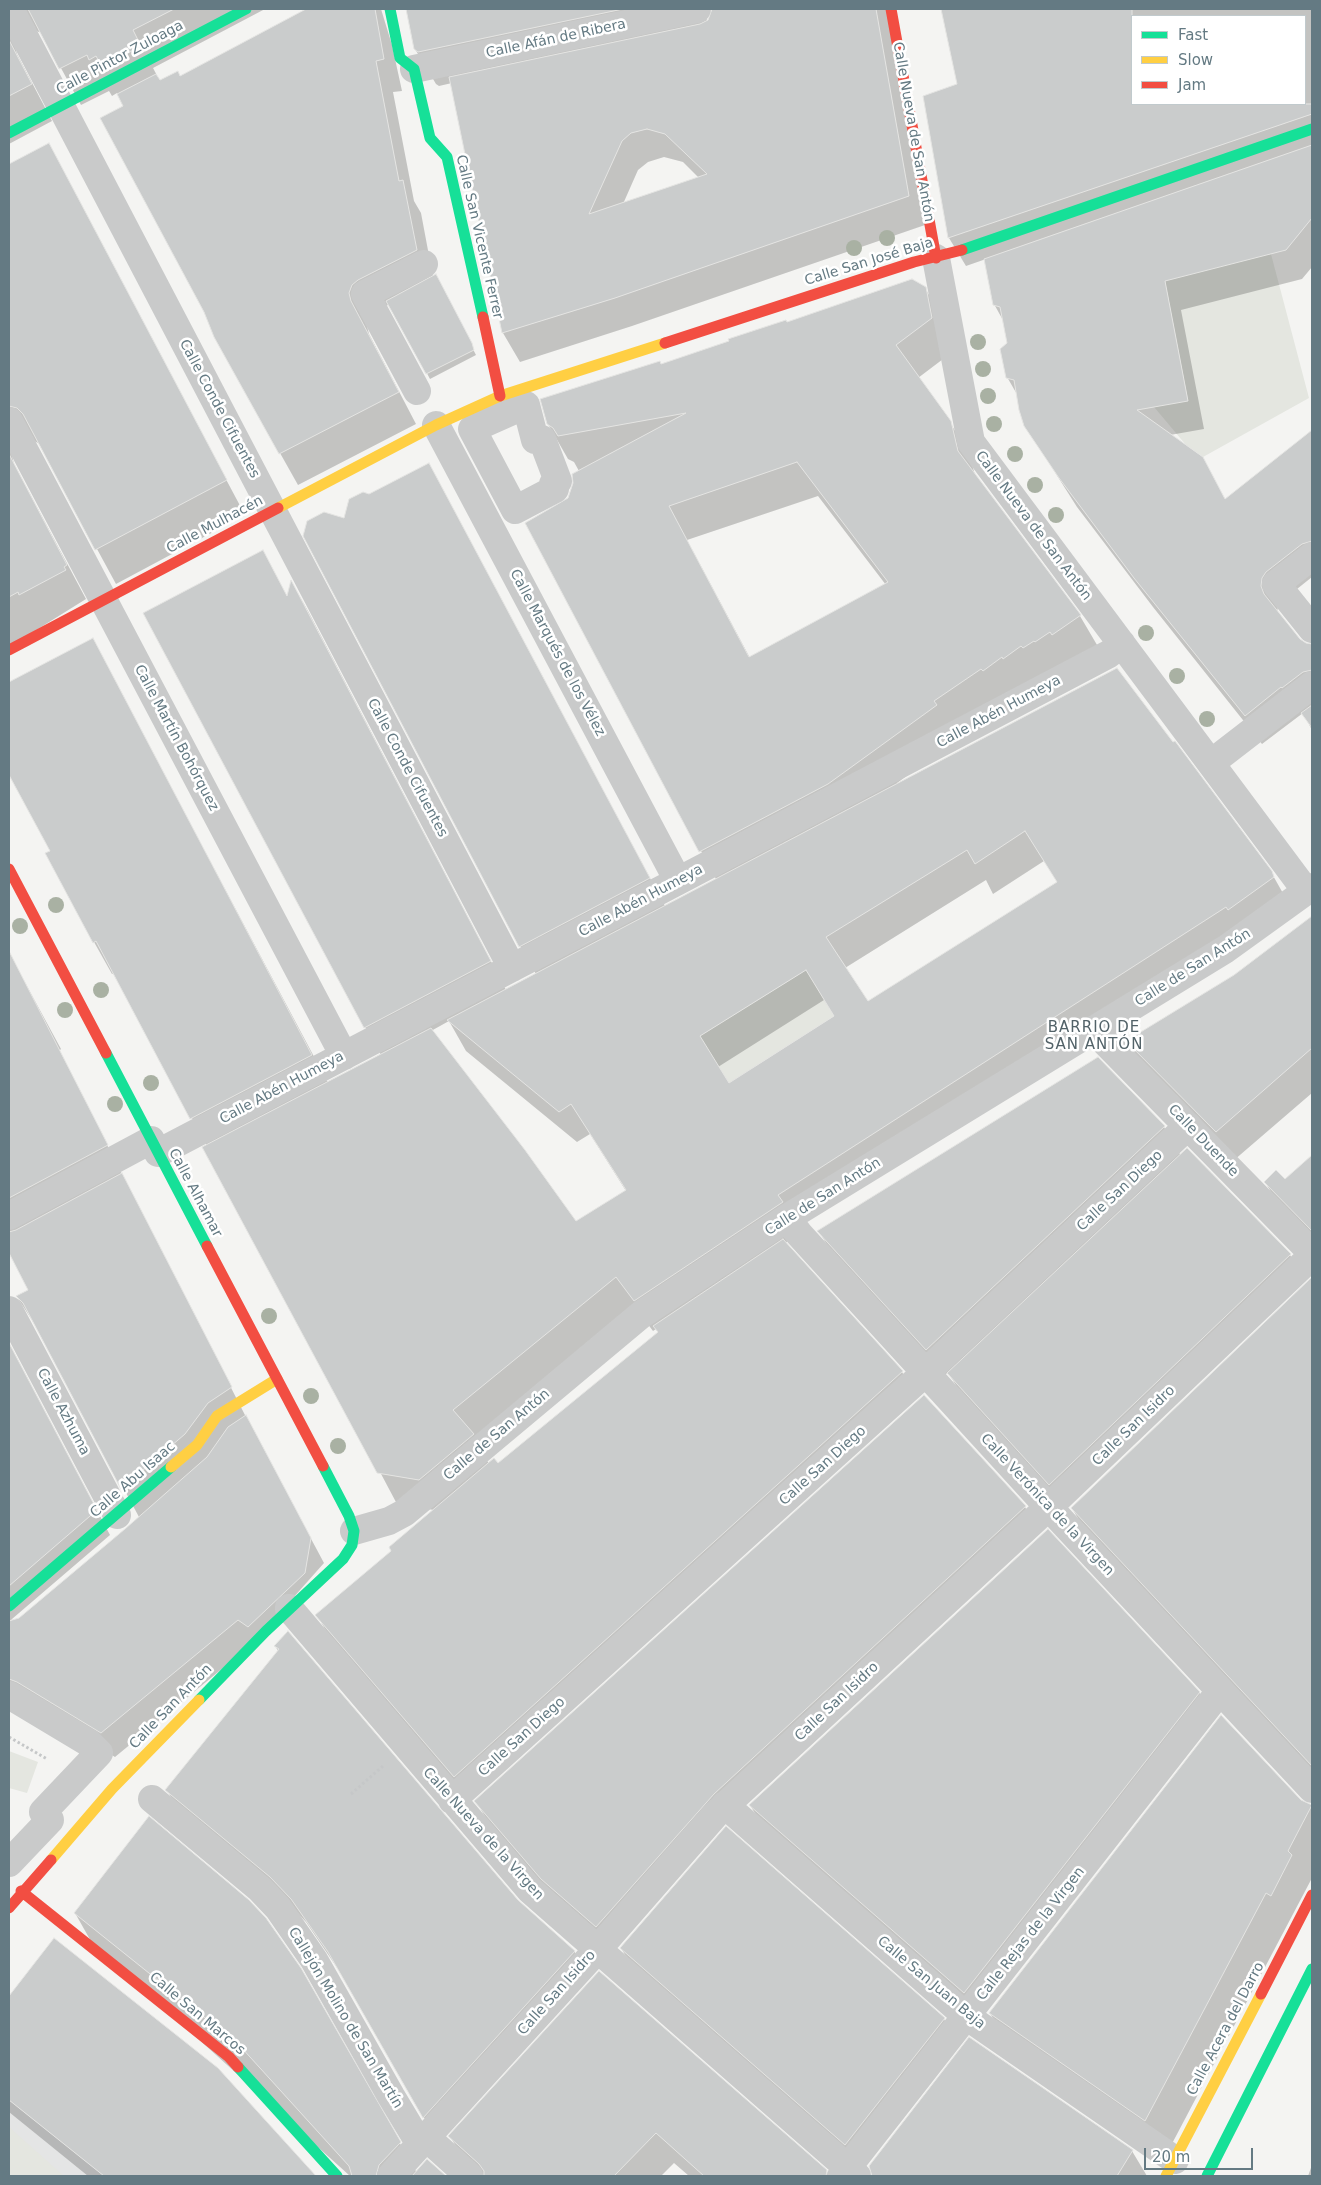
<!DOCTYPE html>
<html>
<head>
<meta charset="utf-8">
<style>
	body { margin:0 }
	#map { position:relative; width:1321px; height:2185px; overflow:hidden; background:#f4f4f2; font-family:"DejaVu Sans",sans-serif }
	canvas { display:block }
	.frame { position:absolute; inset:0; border:10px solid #647a83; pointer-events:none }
	.legend { position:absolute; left:1131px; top:15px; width:175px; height:90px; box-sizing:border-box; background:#fff; border:1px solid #c1cacd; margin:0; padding:6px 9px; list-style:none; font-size:15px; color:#647a83 }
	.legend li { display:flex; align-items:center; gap:10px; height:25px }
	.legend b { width:25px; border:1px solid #c1cacd }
	.scale { position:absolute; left:1144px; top:2148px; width:109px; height:22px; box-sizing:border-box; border:2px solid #647a83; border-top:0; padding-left:6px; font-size:15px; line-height:18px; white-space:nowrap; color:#647a83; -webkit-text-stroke:4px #fff; paint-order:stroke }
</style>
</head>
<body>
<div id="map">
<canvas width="1321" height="2185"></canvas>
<div class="frame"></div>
<ul class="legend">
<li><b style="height:6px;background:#16e098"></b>Fast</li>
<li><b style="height:6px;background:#ffcf43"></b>Slow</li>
<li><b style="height:6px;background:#f24e42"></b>Jam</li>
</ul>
<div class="scale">20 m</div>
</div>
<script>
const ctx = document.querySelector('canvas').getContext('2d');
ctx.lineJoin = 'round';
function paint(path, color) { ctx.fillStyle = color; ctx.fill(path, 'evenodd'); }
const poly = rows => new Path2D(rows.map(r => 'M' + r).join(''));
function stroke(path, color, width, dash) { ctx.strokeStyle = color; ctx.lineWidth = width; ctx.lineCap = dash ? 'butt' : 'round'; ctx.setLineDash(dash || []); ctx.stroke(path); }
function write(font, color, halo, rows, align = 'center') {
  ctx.font = font + ' "DejaVu Sans",sans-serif'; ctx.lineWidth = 5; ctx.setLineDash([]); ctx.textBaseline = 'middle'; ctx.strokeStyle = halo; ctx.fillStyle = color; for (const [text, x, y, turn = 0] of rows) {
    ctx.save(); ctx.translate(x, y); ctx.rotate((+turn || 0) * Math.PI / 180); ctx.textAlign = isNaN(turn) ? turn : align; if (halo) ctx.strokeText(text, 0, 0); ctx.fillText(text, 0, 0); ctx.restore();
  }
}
const built = poly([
	[9,2100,104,2176,9,2176]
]);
const green = poly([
	[1271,254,1309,398,1203,457,1186,445,1154,407,1188,400,1164,276],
	[806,970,834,1016,753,1068,703,1121,700,1036],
	[9,1751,38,1762,27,1793,9,1788],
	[9,2127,64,2176,9,2176]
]);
const shadow = poly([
	[9,9,265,9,153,68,160,81,180,77,309,9,381,9,392,45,402,91,393,92,414,201,421,213,433,277,438,281,476,355,430,379,390,304,376,311,367,326,369,334,416,424,298,485,280,453,117,93,112,96,109,91,81,105,42,33,33,30,15,46,17,54,52,121,9,144],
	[419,9,705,9,707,21,753,9,892,9,925,225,632,326,520,362,503,333,452,83,439,86,436,84,415,49,423,29],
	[664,157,683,162,699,178,623,204,638,170,648,162],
	[943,9,1312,9,1312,267,1302,279,1181,310,1204,429,1170,435,1226,500,1312,431,1312,577,1282,601,1278,607,1277,612,1299,640,1305,644,1312,645,1312,730,1303,713,1262,744,1153,607,1077,507,1025,425,1018,396,1007,377,1008,343,1004,322,994,304,986,259,966,266,949,238,924,97,958,85],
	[1132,16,1305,16,1305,104,1132,104],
	[48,145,245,515,116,584,40,444,30,439,12,455,14,464,86,599,9,647,9,166],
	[925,288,945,322,951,353,918,378,950,422,970,457,975,475,1080,616,1100,650,956,740,897,783,1271,872,1289,904,795,1226,800,1234,785,1243,902,1372,917,1397,469,1801,331,1640,317,1615,393,1552,434,1510,397,1504,115,973,112,974,94,942,51,852,9,771,9,683,92,639,328,1083,381,1055,365,1027,262,551,288,598,292,583,308,611,506,990,536,974,520,946,345,519,369,496,428,464,665,906,716,879,526,523,569,499,579,471,574,462,568,459,548,424,662,365,787,323],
	[818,496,886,585,750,658,687,540],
	[1044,861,1058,883,867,1003,845,968,986,880,993,894],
	[824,1000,835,1017,729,1085,718,1067],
	[449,1021,466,1051,577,1142,590,1134,626,1191,576,1222,431,1031],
	[635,1307,653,1331,656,1329,658,1333,498,1465,489,1464,474,1438],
	[1312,917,1312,1093,1233,1161,1145,1071,1128,1042,1235,976],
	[9,953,61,1049,59,1051,247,1419,324,1563,252,1644,115,1757,32,1706,9,1710,9,1343,110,1535,12,1619,9,1624,20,1619,139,1517,39,1331,17,1297,30,1290,9,1250],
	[1164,1127,1181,1156,1187,1150,1290,1255,1305,1280,1065,1509,964,1399,948,1372,943,1377,835,1259,819,1231],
	[1312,1156,1312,1242,1283,1212,1265,1182,1285,1181],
	[1312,1279,1312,1777,1089,1538,1072,1508],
	[924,1396,1025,1507,1037,1528,725,1815,609,1947,555,1900,488,1822,476,1801],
	[288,1633,517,1901,574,1951,588,1974,437,2140,342,1975,306,1922,285,1900,180,1813,167,1790,279,1652,275,1646],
	[1199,1692,1213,1718,979,2018,765,1830,750,1805],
	[1300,1801,1312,1808,1312,1878,1166,2155,1010,2048,990,2013],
	[75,1913,300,1969,417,2173,427,2161,444,2176,350,2176,92,1943],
	[55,1939,217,2069,316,2176,88,2176,9,2112,9,1999],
	[621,1948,944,2019,956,2041,859,2166,634,1970],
	[599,1973,826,2171,829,2176,689,2176,674,2163,661,2176,478,2176,467,2166,450,2136],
	[1132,2151,1147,2176,873,2176,873,2171],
	[1312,2165,1312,2176,1308,2176]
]);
const building = poly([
	[28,9,174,9,133,30,141,46,102,67,96,56,89,60,87,55,59,69,28,9],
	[306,9,375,9,384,59,376,61,399,181,403,180,417,250,358,280,352,285,349,293,351,301,399,392,279,454,214,337,204,312,100,118,123,106,117,94,156,74,160,80,178,71,180,76,306,9],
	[406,9,623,9,418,52,414,49,406,9],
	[712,9,876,9,909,196,615,298,502,333,449,77,700,24,708,20,712,9],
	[647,129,665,134,707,174,589,214,622,141,631,133,647,129],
	[941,9,1132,9,1132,104,1312,104,1312,114,948,238,923,96,957,84,941,9],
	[9,40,32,84,9,96,9,40],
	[49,143,227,480,95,550,23,414,17,408,9,406,9,164,49,143],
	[1312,145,1312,218,1286,250,1165,281,1188,401,1137,410,1203,457,1225,499,1312,430,1312,541,1302,544,1266,572,1262,578,1261,586,1264,594,1300,639,1306,643,1312,644,1312,670,1303,672,1282,688,1281,687,1245,716,1134,578,1059,478,1024,426,1019,410,1014,380,1006,378,1000,349,1007,343,1000,307,993,305,984,259,1312,145],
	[436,274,472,343,474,350,426,374,386,301,436,274],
	[912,279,926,287,932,318,896,345,951,421,958,451,1081,615,1052,635,1050,632,1035,642,1034,641,1023,648,1021,646,1003,659,1002,657,983,671,981,669,934,701,937,705,828,784,699,852,525,523,568,498,573,483,572,474,686,413,558,436,553,428,547,424,540,399,660,361,661,364,729,341,728,339,786,320,787,322,912,279],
	[797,462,888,582,749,657,669,506,797,462],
	[9,454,67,565,64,567,66,570,19,595,18,592,9,597,9,454],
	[429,463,650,878,519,947,303,536,307,521,324,512,344,518,349,499,363,492,369,494,429,463],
	[263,550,287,596,291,580,491,961,364,1028,143,613,263,550],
	[93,638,312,1055,190,1119,96,941,93,943,45,853,50,851,9,775,9,682,93,638],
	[1117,668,1173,742,1175,741,1272,871,1274,877,1228,910,1226,907,778,1195,783,1202,634,1301,616,1277,453,1410,474,1434,419,1480,377,1473,202,1147,431,1028,525,1150,576,1221,626,1190,571,1104,559,1112,447,1020,1117,668],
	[1025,831,1057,882,868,1001,826,937,967,850,975,864,1025,831],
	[806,970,834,1016,729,1083,700,1036,806,970],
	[1312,705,1312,728,1301,713,1312,705],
	[1312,916,1312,1048,1216,1132,1126,1041,1234,975,1312,916],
	[9,951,108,1145,9,1198,9,951],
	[1098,1057,1165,1126,926,1350,817,1231,1098,1057],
	[1187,1148,1291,1254,1049,1485,947,1373,1187,1148],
	[1312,1155,1312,1231,1264,1182,1276,1170,1285,1179,1312,1155],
	[122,1173,232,1387,208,1403,185,1434,121,1489,23,1303,16,1296,28,1290,9,1253,9,1232,16,1230,122,1173],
	[783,1239,903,1371,454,1777,315,1615,391,1551,389,1547,494,1458,498,1463,658,1332,653,1326,783,1239],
	[1312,1277,1312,1766,1071,1508,1312,1277],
	[9,1343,97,1510,9,1586,9,1343],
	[924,1395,1026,1506,714,1794,596,1927,541,1879,474,1801,924,1395],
	[246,1415,311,1538,305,1573,248,1627,238,1620,101,1733,17,1682,9,1679,9,1621,19,1618,125,1529,207,1457,228,1427,246,1415],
	[1048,1529,1200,1692,964,1993,749,1805,1048,1529],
	[288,1631,518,1900,575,1951,423,2118,328,1952,291,1899,270,1877,165,1790,279,1649,274,1646,288,1631],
	[1221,1715,1301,1800,1312,1805,1288,1851,1292,1855,1271,1896,1266,1893,1145,2121,989,2013,1221,1715],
	[149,1816,249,1900,266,1918,301,1968,401,2142,379,2165,376,2176,352,2176,349,2166,240,2046,74,1913,149,1816],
	[726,1826,945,2018,845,2145,620,1948,726,1826],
	[54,1938,218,2068,316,2176,104,2176,9,2100,9,1996,54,1938],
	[599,1971,827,2170,826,2176,704,2176,656,2133,614,2176,484,2176,484,2171,479,2164,448,2136,599,1971],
	[969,2037,1133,2150,1117,2176,872,2176,869,2166,969,2037],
	[427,2159,446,2176,412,2176,427,2159]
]);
const path = poly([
	[9,1737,47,1759],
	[351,1794,383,1766]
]);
const street = poly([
	[10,9,512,968],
	[414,69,697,9],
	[936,258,971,442,1306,891],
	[417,391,365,294,424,264],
	[526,405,535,440,542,439,558,481,553,484,555,489,515,510,472,429,526,405],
	[9,421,344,1056],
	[436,425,678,881],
	[1312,556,1276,584,1312,629],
	[1211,763,1312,685],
	[1097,1028,1106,1043,1312,1253],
	[158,1153,678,881,1109,654,1122,644],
	[9,1216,151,1140],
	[787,1218,799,1234,1042,1500,1312,1789],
	[9,1310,117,1515],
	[354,1531,389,1521,404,1513,642,1314,787,1218,1226,949,1312,887],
	[289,1608,530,1890,857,2176],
	[9,1695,89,1743,99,1753,43,1812,50,1820,9,1863],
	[152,1799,260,1889,278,1908,314,1960,391,2096,415,2136,422,2143],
	[452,1800,925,1373,1188,1126],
	[725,1805,966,2016,1175,2160],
	[427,2138,469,2176],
	[391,2176,598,1949,715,1815,1055,1501,1312,1256],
	[841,2176,1220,1691]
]);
const fast = poly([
	[390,9,400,58,414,69,430,138,447,157,483,317],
	[9,133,246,9],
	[962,250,1312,129],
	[106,1053,207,1246],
	[9,1606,171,1467],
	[199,1700,266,1631,343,1559,352,1545,354,1531,349,1516,323,1466],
	[238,2067,337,2176],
	[1207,2176,1312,1969]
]);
const slow = poly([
	[278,508,436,425,500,396,665,343],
	[171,1467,197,1445,217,1416,277,1379],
	[51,1860,112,1789,199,1700],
	[1166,2176,1261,1994]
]);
const jam = poly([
	[891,9,936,258],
	[483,317,500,396],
	[665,343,914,262,962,250],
	[9,650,278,508],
	[9,869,106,1053],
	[207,1246,323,1466],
	[21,1891,229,2057,238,2067],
	[9,1908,51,1860],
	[1261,1994,1312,1895]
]);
const trees = [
	[887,238],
	[854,248],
	[978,342],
	[983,369],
	[988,396],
	[994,424],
	[1015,454],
	[1035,485],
	[1056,515],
	[1146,633],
	[1177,676],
	[1207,719],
	[56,905],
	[20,926],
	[101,990],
	[65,1010],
	[151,1083],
	[115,1104],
	[269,1316],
	[311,1396],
	[338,1446]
];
const streetNames = [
	["Calle Afán de Ribera",556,39,-12],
	["Calle Pintor Zuloaga",120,58,-28],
	["Calle Nueva de San Antón",913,132,80],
	["Calle San Vicente Ferrer",479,237,77],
	["Calle San José Baja",869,262,-17],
	["Calle Conde Cifuentes",219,409,62],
	["Calle Mulhacén",215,525,-28],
	["Calle Nueva de San Antón",1033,526,53],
	["Calle Marqués de los Vélez",557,653,62],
	["Calle Abén Humeya",999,712,-28],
	["Calle Martín Bohórquez",176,738,62],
	["Calle Conde Cifuentes",407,768,62],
	["Calle Abén Humeya",641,901,-28],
	["Calle de San Antón",1193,968,-32],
	["Calle Abén Humeya",282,1088,-28],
	["Calle Duende",1203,1141,46],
	["Calle San Diego",1120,1191,-43],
	["Calle Alhamar",195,1193,62],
	["Calle de San Antón",823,1197,-32],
	["Calle Azhuma",63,1412,62],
	["Calle San Isidro",1134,1426,-44],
	["Calle de San Antón",497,1435,-40],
	["Calle San Diego",823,1466,-42],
	["Calle Abu Isaac",133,1480,-41],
	["Calle Verónica de la Virgen",1047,1505,47],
	["Calle San Isidro",837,1702,-43],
	["Calle San Antón",171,1707,-46],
	["Calle San Diego",522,1737,-42],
	["Calle Nueva de la Virgen",483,1834,48],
	["Calle Rejas de la Virgen",1031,1934,-52],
	["Calle San Juan Baja",931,1983,40],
	["Calle San Isidro",557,1993,-48],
	["Calle San Marcos",197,2014,40],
	["Callejón Molino de San Martín",345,2018,59],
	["Calle Acera del Darro",1226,2029,-62]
];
const neighbourhoodNames = [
	["BARRIO DE",1094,1028],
	["SAN ANTÓN",1094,1045]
];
paint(built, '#e4e5e5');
paint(green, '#e4e6e0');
paint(shadow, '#0003');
paint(building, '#cacccc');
stroke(building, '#e4e4e2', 1);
stroke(path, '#c5c7c8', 3, [2.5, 2.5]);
stroke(street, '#c9caca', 28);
stroke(fast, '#16e098', 11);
stroke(slow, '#ffcf43', 11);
stroke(jam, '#f24e42', 11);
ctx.fillStyle = '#a9b1a3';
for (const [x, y] of trees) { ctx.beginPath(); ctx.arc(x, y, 8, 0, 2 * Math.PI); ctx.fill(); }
write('14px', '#647a83', '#fff', streetNames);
ctx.letterSpacing = '1px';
write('15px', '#526268', '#fff', neighbourhoodNames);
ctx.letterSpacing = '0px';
</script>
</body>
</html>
